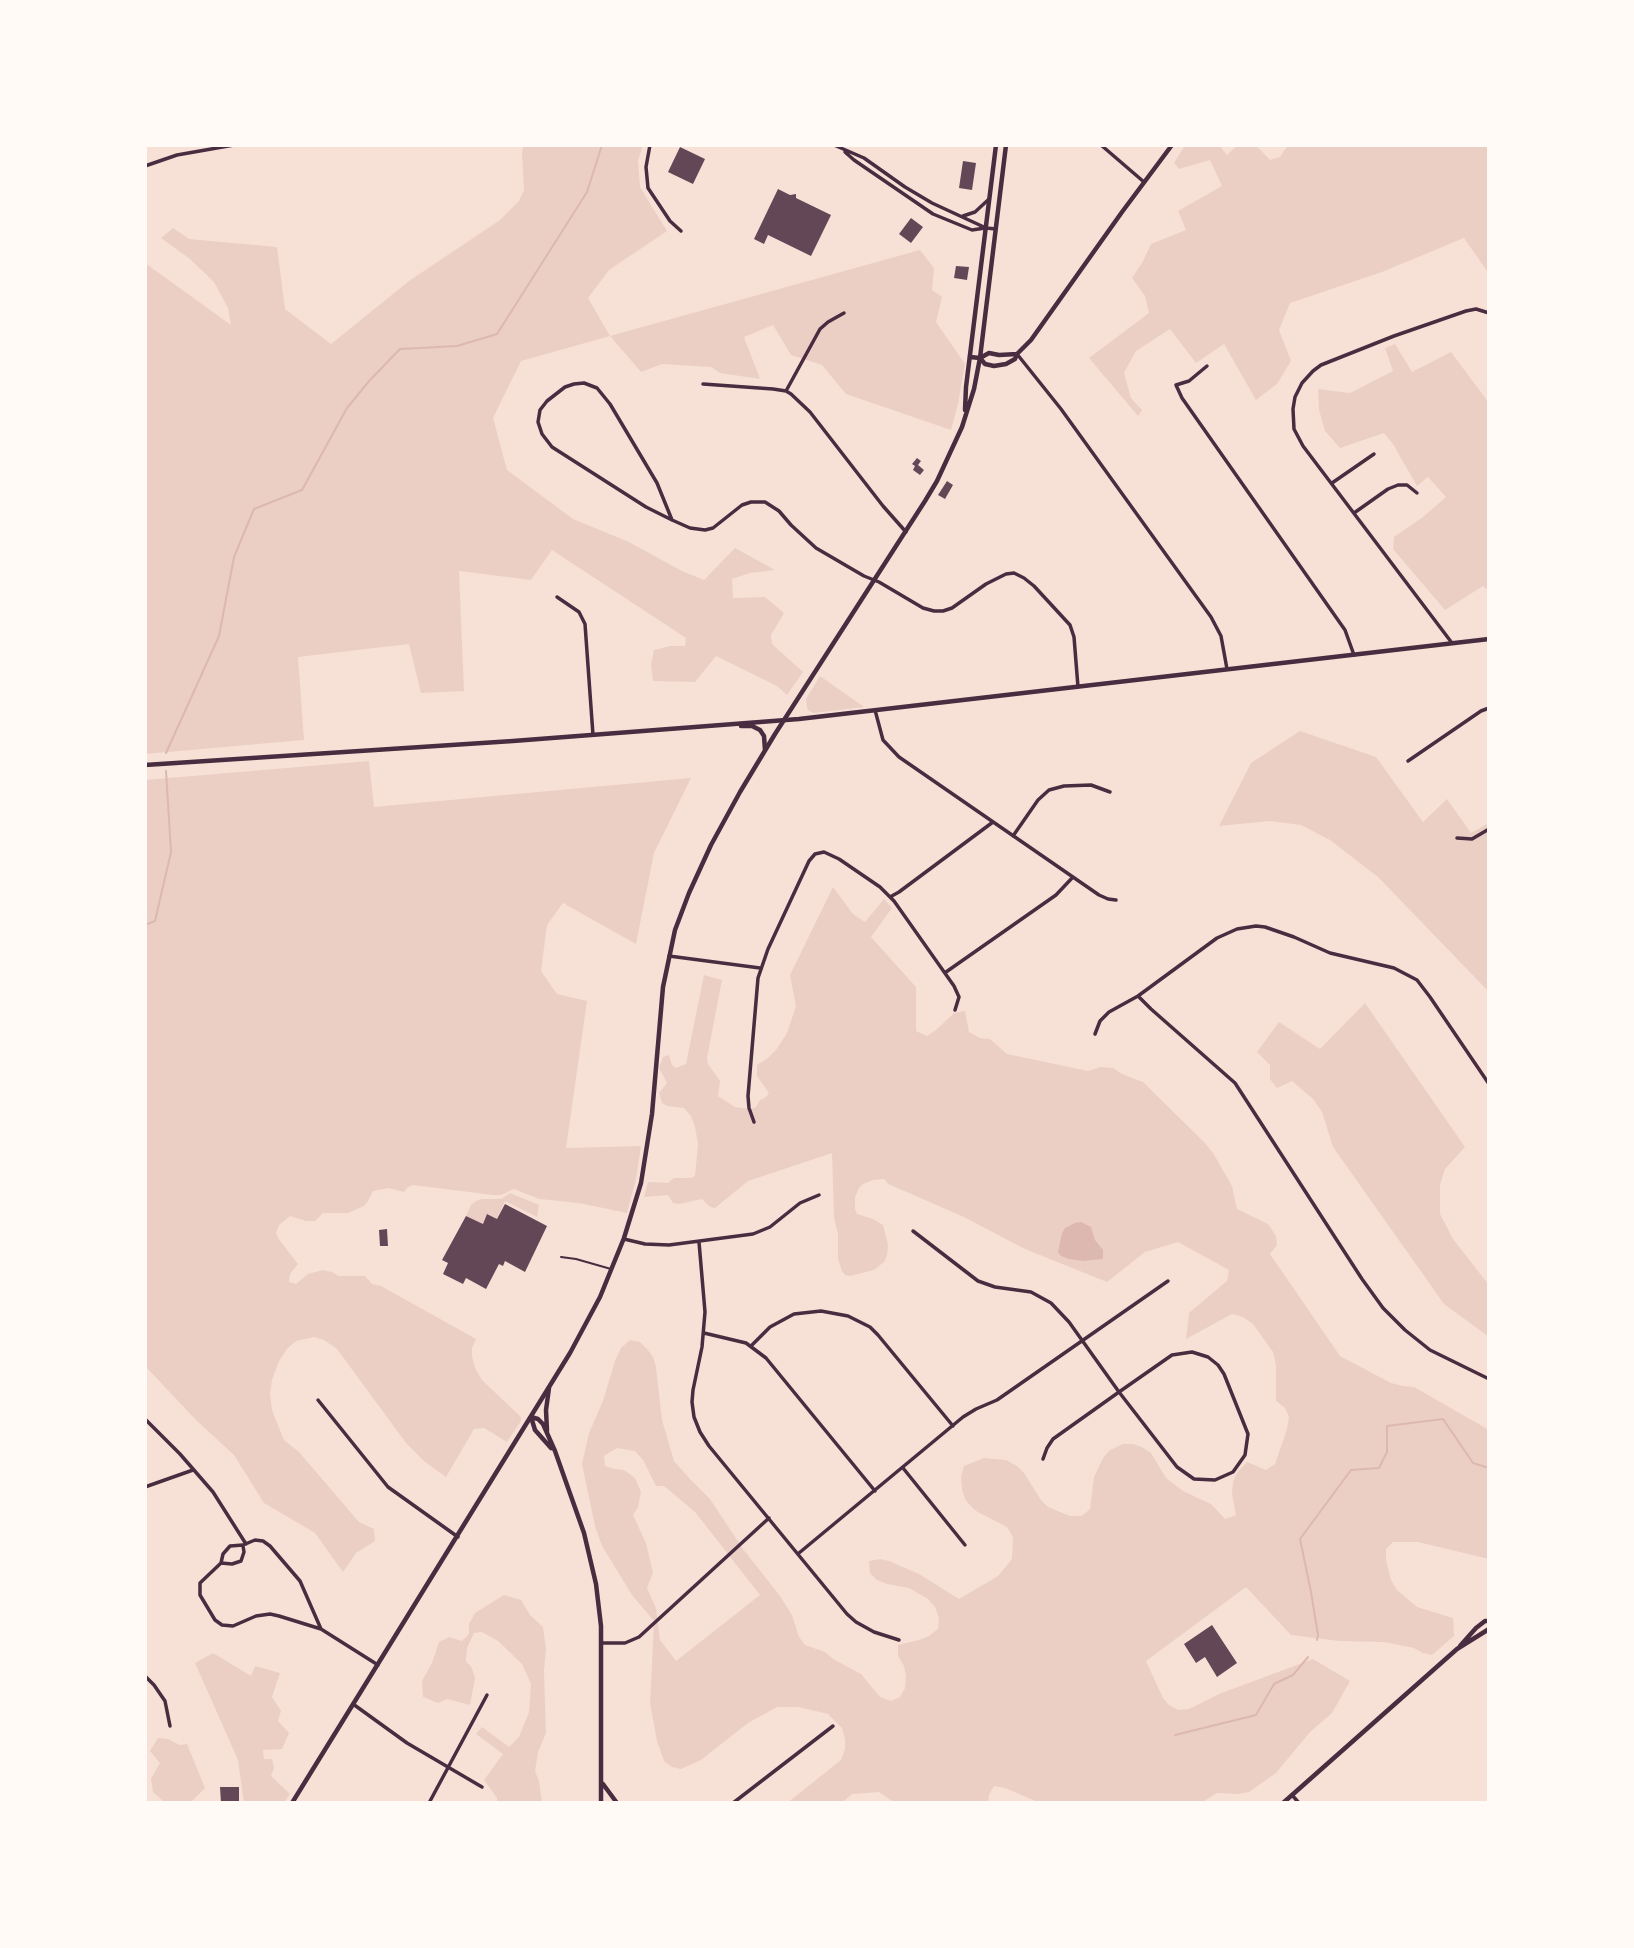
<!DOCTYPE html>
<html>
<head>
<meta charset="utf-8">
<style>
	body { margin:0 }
	#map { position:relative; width:1634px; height:1948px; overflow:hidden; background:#f7e1d7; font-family:Figtree,sans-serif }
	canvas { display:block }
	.frame { position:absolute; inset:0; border:147px solid #fffaf5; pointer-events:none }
</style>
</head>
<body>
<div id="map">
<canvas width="1634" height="1948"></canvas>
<div class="frame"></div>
</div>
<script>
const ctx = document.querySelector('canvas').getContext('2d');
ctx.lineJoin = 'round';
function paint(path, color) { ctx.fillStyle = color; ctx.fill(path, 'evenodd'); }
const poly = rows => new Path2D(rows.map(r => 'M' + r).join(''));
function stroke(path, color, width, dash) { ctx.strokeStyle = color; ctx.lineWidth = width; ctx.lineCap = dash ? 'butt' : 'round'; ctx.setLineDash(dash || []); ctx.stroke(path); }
const green = poly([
	[523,145,643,145,638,161,640,187,667,231,609,270,588,298,610,336,920,250,934,268,932,290,942,297,936,322,965,364,958,404,951,430,846,394,822,365,791,355,773,325,744,337,760,379,720,373,711,367,662,364,641,372,610,336,521,361,493,418,507,470,573,519,629,542,682,571,704,580,735,548,775,570,750,573,732,579,733,598,765,597,784,613,771,635,772,644,803,672,787,695,777,686,716,656,695,682,653,681,651,665,654,650,670,646,685,646,686,638,552,550,531,580,459,571,464,691,421,693,409,644,298,657,304,740,145,754,145,263,231,325,228,308,214,282,190,259,161,238,173,228,189,239,277,247,285,309,331,344,409,281,500,220,519,201,524,190,522,155],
	[1185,145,1219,145,1227,155,1238,145,1256,145,1270,160,1280,157,1288,145,1489,145,1489,274,1464,238,1382,272,1290,303,1279,330,1291,361,1277,384,1256,400,1224,344,1196,363,1170,329,1136,351,1124,373,1131,398,1142,410,1138,416,1089,358,1149,313,1145,296,1132,278,1142,263,1151,244,1186,230,1178,211,1222,186,1210,160,1179,169,1174,163],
	[1395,344,1412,372,1451,352,1489,403,1489,591,1483,586,1445,610,1393,549,1394,537,1423,517,1446,497,1428,477,1417,486,1393,444,1384,433,1340,448,1325,431,1319,410,1318,389,1350,393,1393,371,1385,348],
	[820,676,864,707,814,713,809,711,807,708,806,699],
	[1300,731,1376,757,1423,822,1447,799,1471,833,1489,823,1489,992,1378,877,1330,840,1301,825,1270,821,1219,826,1251,763],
	[369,761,374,807,691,778,654,853,636,944,563,903,547,925,541,971,557,994,587,1001,566,1148,641,1146,636,1179,627,1213,579,1203,539,1199,514,1189,501,1195,493,1195,413,1185,408,1187,404,1192,389,1188,373,1191,368,1201,364,1206,348,1213,323,1213,315,1221,306,1221,290,1216,279,1225,276,1233,278,1238,298,1264,290,1274,289,1282,296,1284,308,1274,323,1270,332,1272,339,1276,365,1276,372,1284,381,1286,476,1339,472,1348,472,1356,475,1368,482,1380,521,1417,521,1421,507,1442,484,1428,474,1429,446,1477,425,1462,406,1443,337,1349,324,1340,314,1337,296,1341,287,1349,279,1361,272,1380,270,1394,272,1410,277,1423,284,1440,299,1452,359,1522,374,1529,375,1541,356,1553,343,1572,315,1533,264,1503,234,1455,196,1420,145,1366,145,780],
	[833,887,853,914,865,922,884,899,892,908,871,937,916,987,916,1031,927,1036,936,1030,954,1013,965,1011,969,1032,980,1038,990,1039,1007,1054,1088,1071,1101,1067,1113,1068,1122,1074,1143,1082,1204,1142,1213,1153,1232,1186,1237,1209,1268,1224,1276,1236,1277,1245,1270,1254,1340,1356,1391,1383,1403,1386,1414,1387,1489,1430,1489,1559,1418,1542,1393,1542,1386,1549,1386,1560,1391,1580,1397,1590,1417,1607,1453,1618,1454,1636,1432,1655,1423,1653,1414,1648,1384,1642,1339,1641,1291,1635,1246,1587,1146,1661,1163,1698,1169,1705,1178,1710,1189,1709,1219,1694,1313,1659,1350,1681,1332,1713,1310,1732,1276,1773,1249,1792,1238,1794,1217,1793,1201,1803,1040,1803,1005,1788,994,1786,989,1795,988,1803,895,1803,879,1792,852,1794,842,1803,787,1803,841,1760,845,1749,845,1739,842,1728,828,1714,798,1707,777,1707,748,1723,701,1760,681,1769,672,1767,664,1761,657,1741,650,1703,654,1621,632,1595,602,1546,595,1526,582,1464,589,1433,603,1401,615,1361,621,1348,630,1340,640,1342,647,1349,653,1357,656,1367,662,1420,674,1461,690,1479,710,1499,743,1549,780,1596,792,1615,799,1637,805,1645,825,1652,833,1659,861,1674,880,1697,891,1701,900,1697,905,1688,906,1676,904,1666,898,1656,898,1645,919,1640,929,1636,938,1629,939,1618,935,1607,928,1599,909,1588,887,1584,877,1580,870,1573,869,1561,880,1559,889,1561,919,1574,959,1599,998,1576,1012,1559,1013,1537,1007,1527,976,1511,966,1501,962,1490,961,1477,964,1466,984,1458,1006,1460,1017,1466,1024,1473,1041,1500,1048,1507,1070,1516,1082,1516,1090,1509,1094,1477,1103,1458,1110,1450,1123,1444,1133,1444,1142,1447,1151,1453,1166,1478,1183,1491,1211,1504,1225,1519,1236,1515,1232,1494,1233,1482,1237,1473,1247,1462,1266,1470,1275,1464,1287,1429,1289,1417,1285,1408,1276,1401,1276,1365,1273,1352,1253,1324,1243,1317,1232,1314,1186,1339,1189,1313,1227,1281,1229,1270,1178,1242,1145,1252,1107,1282,1025,1249,964,1217,888,1184,884,1179,873,1180,863,1184,859,1188,855,1197,855,1209,857,1214,873,1219,883,1225,888,1245,887,1256,884,1262,874,1270,850,1276,845,1275,842,1271,838,1259,838,1234,834,1218,832,1153,748,1181,715,1208,710,1207,702,1199,679,1204,673,1203,668,1195,644,1197,648,1182,668,1183,674,1178,691,1178,695,1176,698,1144,695,1127,691,1116,684,1108,667,1106,662,1103,659,1093,667,1083,659,1068,663,1057,669,1055,672,1065,676,1068,686,1064,704,975,722,980,707,1058,708,1064,720,1081,718,1096,735,1107,750,1109,756,1107,760,1100,765,1098,769,1093,757,1076,757,1065,768,1058,776,1050,787,1033,796,1006,790,975],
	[617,1448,635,1451,643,1460,656,1486,664,1486,695,1512,760,1595,676,1661,660,1640,656,1608,647,1588,653,1573,646,1543,633,1515,638,1507,641,1492,635,1478,624,1470,614,1469,605,1466,604,1456],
	[1365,1003,1465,1147,1445,1169,1440,1185,1440,1214,1453,1239,1489,1285,1489,1337,1444,1304,1333,1147,1322,1112,1313,1099,1292,1081,1277,1088,1270,1079,1270,1065,1257,1052,1279,1022,1320,1049],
	[510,1193,539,1205,537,1217,505,1201,497,1219,488,1214,483,1224,466,1216,471,1205,476,1201,482,1199,501,1199],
	[504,1595,521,1600,530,1615,543,1627,546,1649,544,1671,546,1733,538,1752,535,1771,539,1781,542,1803,497,1803,497,1798,484,1780,503,1754,476,1734,482,1727,509,1747,519,1737,529,1712,531,1684,522,1664,498,1641,482,1632,474,1633,467,1648,466,1661,472,1668,475,1678,470,1705,447,1699,438,1703,423,1697,422,1681,432,1663,439,1642,449,1637,462,1641,469,1634,469,1624,475,1613],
	[213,1653,251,1676,255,1666,280,1673,272,1697,281,1711,278,1721,289,1733,282,1749,263,1750,264,1759,272,1759,274,1768,271,1776,290,1794,284,1803,244,1803,238,1760,195,1663],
	[158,1738,168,1739,180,1745,187,1744,205,1788,190,1803,165,1803,153,1792,151,1779,160,1763,150,1751]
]);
const water = poly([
	[1081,1222,1091,1227,1095,1240,1103,1250,1103,1258,1102,1259,1083,1261,1069,1259,1061,1256,1058,1252,1062,1233,1065,1228,1075,1223]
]);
const stream = poly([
	[166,753,219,636,234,557,254,509,302,490,347,408,370,380,400,349,457,346,497,334,587,192,602,145],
	[145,925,155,921,171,852,166,771],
	[1317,1640,1318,1635,1311,1592,1300,1539,1351,1470,1379,1468,1387,1452,1387,1426,1443,1419,1473,1463,1489,1468],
	[1175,1735,1256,1715,1274,1684,1293,1675,1308,1657]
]);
const building = poly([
	[680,147,705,159,693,184,668,172],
	[963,161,976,163,972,190,959,188],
	[778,189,790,195,796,194,796,198,831,215,811,256,768,235,764,244,754,239],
	[911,218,923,227,911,243,899,234],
	[956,266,969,267,967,280,954,278],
	[917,458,921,461,918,465,924,470,920,475,913,470,915,466,912,464],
	[947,481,953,485,945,499,938,495],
	[505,1204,547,1226,525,1272,505,1261,503,1266,499,1264,486,1289,466,1278,463,1284,443,1274,448,1263,442,1260,466,1216,483,1224,487,1214,497,1219],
	[387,1229,388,1246,380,1246,379,1230],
	[1212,1625,1237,1663,1217,1677,1205,1657,1196,1663,1184,1644],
	[220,1787,239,1787,239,1803,221,1803]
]);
const service = poly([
	[561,1257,576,1259,611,1269]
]);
const minor = poly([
	[650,145,646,167,648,188,670,221,681,231],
	[834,145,864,158,905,187,932,203,986,228,996,229],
	[1101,145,1144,182],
	[845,152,854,160,933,214,972,230,985,228],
	[145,166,177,155,234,145],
	[963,216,975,212,988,200],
	[1017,354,1061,409,1211,617,1221,636,1227,669],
	[1207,366,1189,381,1176,385,1182,398,1345,630,1354,655],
	[703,384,773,389,786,391,791,394,810,412,883,506,906,532],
	[786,391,820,329,828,322,844,313],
	[1332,483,1374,454],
	[1354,513,1388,489,1398,485,1407,485,1417,493],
	[672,520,657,483,610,404,597,388,584,383,574,384,565,387,547,401,540,410,538,422,542,434,552,447,646,507,672,520,690,528,705,530,713,528,742,505,751,502,765,502,779,511,791,525,816,548,864,576,879,582,923,608,934,611,943,611,952,608,986,584,1006,574,1014,573,1024,578,1034,586,1070,625,1074,637,1078,687],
	[557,597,579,612,585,624,593,735],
	[1452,643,1303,446,1294,429,1293,409,1295,397,1302,383,1313,371,1321,365,1394,336,1466,311,1476,309,1489,313],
	[875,710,883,740,899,757,1099,895,1108,899,1116,900],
	[1408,761,1481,711,1489,708],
	[1013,836,1038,800,1049,790,1064,786,1091,785,1110,792],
	[1457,838,1472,839,1489,829],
	[890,897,899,892,993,822],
	[669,956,760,968],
	[946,972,1056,895,1073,877],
	[1138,996,1151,1009,1235,1083,1362,1279,1383,1308,1405,1330,1430,1350,1489,1379],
	[1095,1034,1100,1021,1109,1012,1138,996,1217,938,1237,929,1256,926,1265,927,1294,937,1330,953,1394,968,1417,980,1430,997,1489,1084],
	[754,1122,749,1108,748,1096,758,978,768,949,809,861,815,854,824,852,839,859,880,887,894,901,954,986,959,997,955,1010],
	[913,1231,978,1281,995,1287,1031,1292,1051,1303,1069,1322,1119,1392,1172,1355,1192,1352,1208,1357,1218,1365,1224,1374,1248,1434,1245,1455,1233,1472,1215,1480,1194,1479,1177,1467,1119,1392,1053,1439,1047,1448,1043,1459],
	[624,1239,645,1244,669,1245,753,1234,770,1227,800,1203,819,1195],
	[699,1242,705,1312,702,1347,693,1390,692,1402,694,1417,700,1432,709,1446,847,1614,856,1622,874,1632,899,1640],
	[704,1333,746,1343,766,1358,875,1491],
	[751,1346,770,1327,794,1314,821,1311,848,1316,870,1327,878,1335,953,1426],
	[318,1400,388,1487,458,1537],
	[145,1419,180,1454,213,1492,246,1544],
	[903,1468,965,1545],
	[145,1487,193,1470],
	[799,1553,963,1417,976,1409,997,1400,1168,1281],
	[221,1563,232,1564,241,1561,244,1552,243,1546],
	[321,1629,300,1581,270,1546,263,1541,255,1540,243,1545,230,1546,223,1554,221,1563,200,1583,200,1595,215,1620,222,1625,233,1626,256,1616,270,1614,279,1616,321,1629,378,1665],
	[601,1643,625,1643,639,1637,769,1518],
	[145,1676,154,1685,165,1701,170,1726],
	[353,1704,407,1743,482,1787],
	[1292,1795,1299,1803],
	[429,1803,487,1695],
	[733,1803,833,1726]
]);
const tertiary = poly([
	[970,357,980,358,989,353,999,355,1017,354],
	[980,358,985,364,994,366,1006,364,1015,359,1017,354,1031,340,1122,212,1172,145],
	[741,726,752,726,760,730,764,736,765,750],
	[145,765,513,741,799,719,1489,639],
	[531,1417,538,1419,543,1424,555,1451,584,1533,596,1584,601,1626,601,1803],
	[531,1417,535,1430,551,1448],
	[547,1431,546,1410,549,1388],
	[1460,1646,1476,1628,1485,1621,1489,1621],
	[603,1784,617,1803],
	[1283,1803,1457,1649,1489,1629]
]);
const secondary = poly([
	[965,410,966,387,996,145],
	[292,1803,570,1353,600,1297,624,1238,641,1183,652,1114,663,987,675,930,689,893,711,845,740,792,775,734,925,501,937,481,962,427,974,389,980,358,1006,145]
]);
paint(green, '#ebcfc5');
paint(water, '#dcb8b0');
stroke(stream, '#dcb8b0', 2);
paint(building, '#644757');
stroke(service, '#4a2c40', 2);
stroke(minor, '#4a2c40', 3.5);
stroke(tertiary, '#4a2c40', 4.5);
stroke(secondary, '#4a2c40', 4.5);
</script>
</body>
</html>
